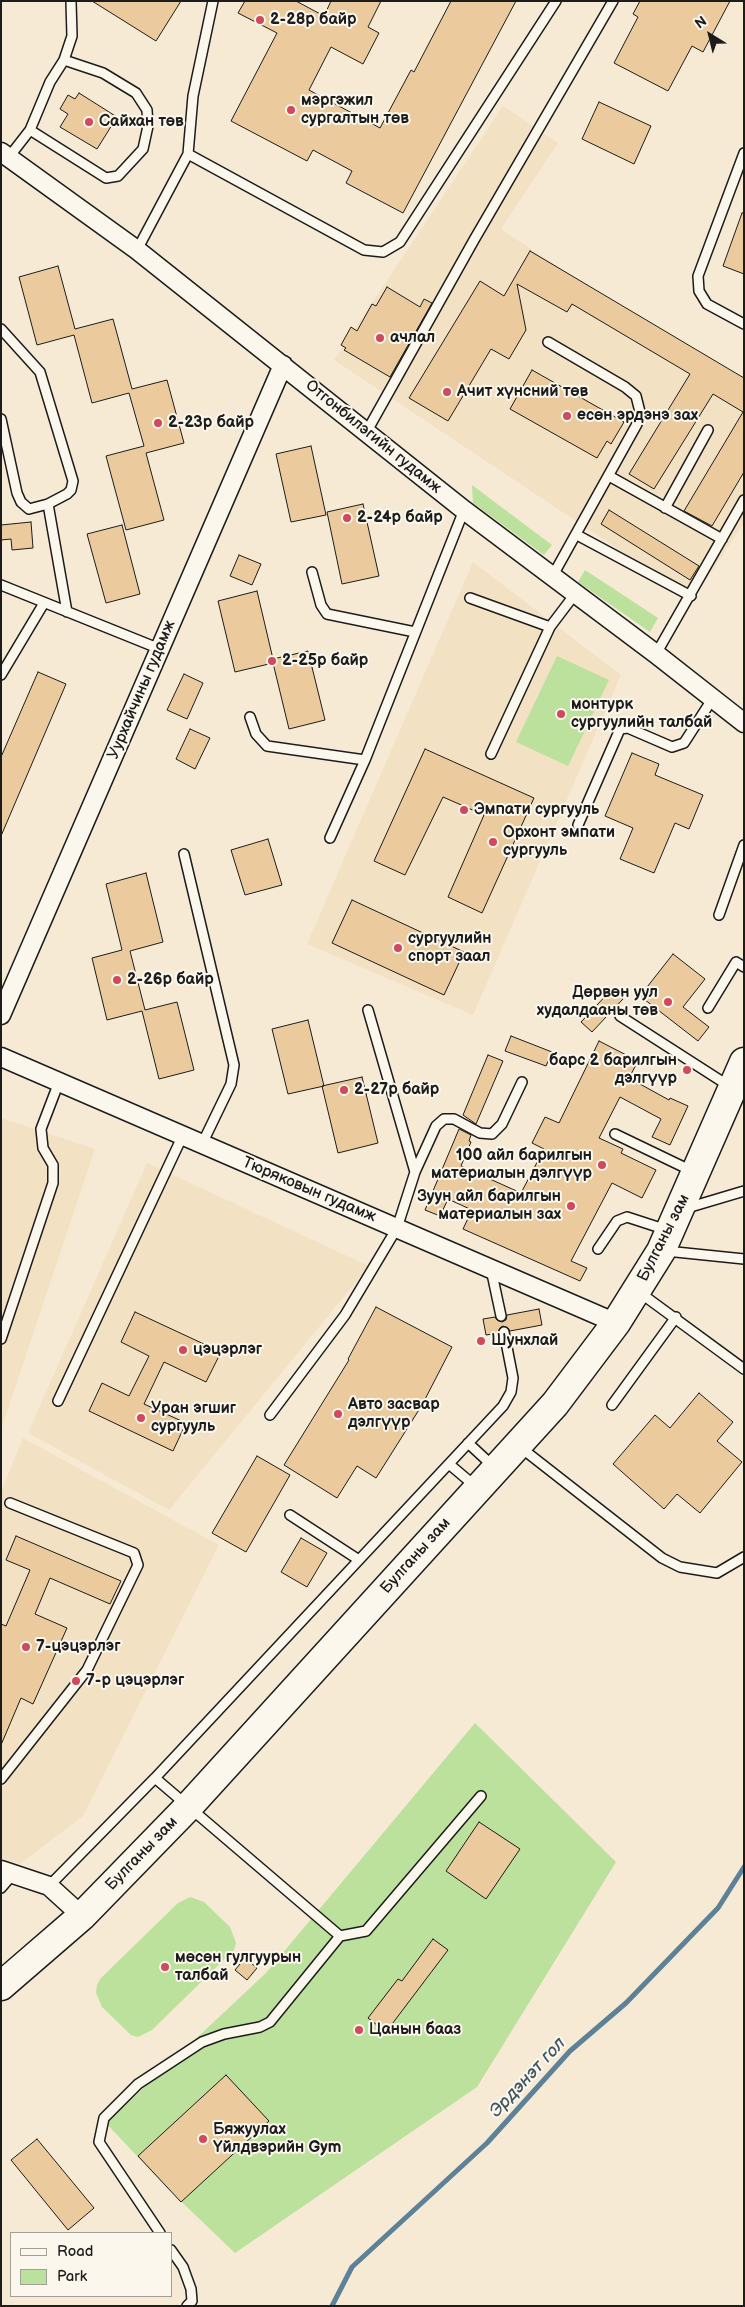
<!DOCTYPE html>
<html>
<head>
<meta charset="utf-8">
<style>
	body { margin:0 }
	#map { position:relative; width:745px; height:2307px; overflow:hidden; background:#f6ead5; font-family:"Balsamiq Sans",sans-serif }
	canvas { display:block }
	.frame { position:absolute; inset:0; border:2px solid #1c1c1c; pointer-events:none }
	.legend { position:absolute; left:10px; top:2232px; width:162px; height:65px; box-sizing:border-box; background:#fbf7ec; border:1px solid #a29f99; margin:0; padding:6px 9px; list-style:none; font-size:15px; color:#1c1c1c }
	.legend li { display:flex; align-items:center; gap:10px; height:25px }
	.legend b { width:25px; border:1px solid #a29f99 }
	.north { position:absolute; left:685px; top:10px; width:50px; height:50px; -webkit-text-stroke:4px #fbf7ec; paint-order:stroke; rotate:324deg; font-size:14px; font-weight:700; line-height:20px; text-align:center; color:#1c1c1c }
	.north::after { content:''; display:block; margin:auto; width:18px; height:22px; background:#1c1c1c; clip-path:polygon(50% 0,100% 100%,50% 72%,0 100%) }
</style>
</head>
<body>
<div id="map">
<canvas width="745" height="2307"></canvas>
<div class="frame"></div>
<ul class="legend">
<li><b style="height:6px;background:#fbf7ec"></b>Road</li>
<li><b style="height:14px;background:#bbe19c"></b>Park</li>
</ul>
<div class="north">N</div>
</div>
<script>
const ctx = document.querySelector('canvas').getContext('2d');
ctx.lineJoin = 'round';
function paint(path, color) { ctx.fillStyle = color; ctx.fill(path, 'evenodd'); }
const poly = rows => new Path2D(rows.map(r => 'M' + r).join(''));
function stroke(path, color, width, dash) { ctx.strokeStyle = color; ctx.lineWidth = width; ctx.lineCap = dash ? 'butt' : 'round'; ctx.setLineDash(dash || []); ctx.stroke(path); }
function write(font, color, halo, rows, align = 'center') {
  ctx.font = font + ' "Balsamiq Sans",sans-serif'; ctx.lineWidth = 4; ctx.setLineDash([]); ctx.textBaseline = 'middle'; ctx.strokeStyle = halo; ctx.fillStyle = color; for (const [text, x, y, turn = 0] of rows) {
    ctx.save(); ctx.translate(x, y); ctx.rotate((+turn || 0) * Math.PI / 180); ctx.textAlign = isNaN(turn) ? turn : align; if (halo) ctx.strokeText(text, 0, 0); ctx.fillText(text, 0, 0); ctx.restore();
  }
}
const built = poly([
	[503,106,558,143,501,229,744,390,744,523,693,599,334,360],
	[473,562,621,675,473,1015,307,944],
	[1,1118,95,1149,1,1430],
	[147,1163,369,1266,169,1510,28,1433],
	[23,1438,219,1545,83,1816,20,1864,1,1859,1,1492]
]);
const green = poly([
	[472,485,552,545,544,555,473,503],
	[585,570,658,618,650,632,578,582],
	[557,656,609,680,568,766,516,742],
	[475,1723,616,1862,477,2087,235,2253,166,2187,106,2123,266,1973],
	[190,1897,204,1902,230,1927,236,1943,234,1950,152,2030,138,2037,131,2035,102,2007,96,1993,97,1985,101,1978,178,1903]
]);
const stream = poly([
	[332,2306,352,2267,487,2143,570,2051,626,2003,718,1908,744,1867]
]);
const building = poly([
	[92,1,181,1,156,41,92,1],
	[245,1,296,1,324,16,331,1,381,1,368,27,379,33,363,64,331,47,309,90,380,128,411,70,414,72,451,1,516,1,403,213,346,183,352,171,313,150,307,161,231,121,277,33,238,13,245,1],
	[640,1,730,1,703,52,692,46,668,91,614,63,638,17,633,14,640,1],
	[79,93,117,117,97,149,60,127,68,114,60,109,68,95,75,99,79,93],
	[599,102,651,126,634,164,582,139,599,102],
	[742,213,744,213,744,274,723,266,742,213],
	[530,251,744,378,744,472,712,526,684,511,743,412,713,394,654,489,629,474,690,374,572,304,567,312,517,284,526,330,509,359,491,349,448,421,409,398,480,281,504,296,530,251],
	[58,266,75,329,113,319,132,389,167,380,184,443,146,453,164,520,126,530,106,456,144,446,129,393,92,403,74,335,37,345,19,277,58,266],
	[387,287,420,307,424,299,432,303,390,377,344,350,346,348,341,345,351,327,357,331,372,304,376,306,387,287],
	[532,370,624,422,611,444,607,441,597,458,510,409,532,370],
	[311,446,326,515,291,522,276,454,311,446],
	[363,504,379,576,342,584,327,512,363,504],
	[609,510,699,566,690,580,601,524,609,510],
	[31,522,33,548,12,550,11,539,1,540,1,525,31,522],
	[122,525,140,594,106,603,87,534,122,525],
	[239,555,261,564,252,585,230,576,239,555],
	[257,591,273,659,308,651,325,720,289,729,273,663,235,672,218,601,257,591],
	[38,672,66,684,1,836,1,757,38,672],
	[184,674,203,683,187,719,167,710,184,674],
	[190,729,210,738,195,769,176,759,190,729],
	[425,749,534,798,482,913,448,897,484,815,443,797,405,875,374,861,425,749],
	[632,753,659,764,655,775,703,795,689,829,675,823,654,873,620,859,633,828,605,816,632,753],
	[268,839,282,885,245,895,231,850,268,839],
	[146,873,163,942,130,951,145,1010,177,1002,194,1070,159,1079,142,1011,107,1020,92,958,122,950,106,884,146,873],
	[352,900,464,952,444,995,332,943,352,900],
	[673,954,705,979,683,1007,709,1027,698,1041,640,996,673,954],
	[612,989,623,999,592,1032,581,1022,612,989],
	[308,1020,324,1086,288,1094,272,1029,308,1020],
	[511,1036,552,1052,546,1066,505,1051,511,1036],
	[599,1041,638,1061,629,1078,669,1100,670,1098,688,1106,670,1145,652,1137,661,1119,620,1097,599,1138,623,1149,621,1153,656,1170,642,1198,612,1183,571,1261,587,1268,580,1281,463,1229,472,1210,448,1199,440,1216,425,1210,459,1129,471,1135,469,1141,471,1142,461,1166,521,1193,544,1149,532,1143,545,1117,559,1123,599,1041],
	[488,1055,503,1061,476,1124,463,1115,488,1055],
	[362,1077,378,1143,338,1153,322,1086,362,1077],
	[376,1307,452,1347,422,1405,376,1478,357,1466,337,1498,284,1465,349,1360,348,1359,376,1307],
	[539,1309,542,1325,510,1331,508,1328,503,1326,500,1328,498,1333,486,1335,483,1319,495,1317,497,1320,502,1322,506,1320,507,1315,539,1309],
	[135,1312,221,1352,206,1382,164,1362,144,1404,186,1423,173,1451,89,1411,102,1383,129,1396,149,1356,121,1342,135,1312],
	[699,1393,733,1422,717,1441,742,1462,700,1513,677,1494,664,1509,613,1464,655,1415,670,1428,699,1393],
	[257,1456,290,1475,246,1552,212,1533,257,1456],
	[16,1536,121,1581,110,1604,50,1578,35,1614,67,1628,33,1704,21,1698,1,1745,1,1624,6,1626,30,1570,6,1560,16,1536],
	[301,1538,327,1553,307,1587,281,1572,301,1538],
	[479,1822,520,1849,486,1899,446,1871,479,1822],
	[433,1939,448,1950,386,2032,368,2018,398,1979,402,1981,433,1939],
	[245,1958,257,1968,247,1980,235,1970,245,1958],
	[226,2075,269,2121,181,2202,138,2156,226,2075],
	[37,2139,94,2208,68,2230,11,2160,37,2139]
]);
const service = poly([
	[30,130,106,178,118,176,143,149,148,126,147,110,136,93,103,73,64,60],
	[744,153,698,276,699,291,707,304,744,324],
	[188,154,364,250,383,252,400,242,556,1],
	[9,157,30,130,50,82,64,60,72,36,71,2],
	[137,250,188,154,193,96,213,1],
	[1,329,40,372,73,481,71,490,67,494,48,504],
	[548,342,625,387,636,396,640,412,637,424,552,577],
	[1,419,17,493,21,502,29,509,48,504,67,612],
	[367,431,474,240,613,1],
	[609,476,722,539],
	[665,508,708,430],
	[577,535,691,596],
	[312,572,321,605,327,614,415,632],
	[1,585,160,649],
	[470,598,550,627],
	[656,654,744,500],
	[1,675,44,603],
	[250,717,256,734,267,746,365,760],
	[491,754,550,627,575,594],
	[578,825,620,729,628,728,672,747,684,743,713,698],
	[330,838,365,760,464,510],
	[184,854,234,1065,231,1084,202,1144],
	[719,915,744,845],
	[708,1008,736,962,744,967],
	[368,1010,415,1172],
	[620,1016,729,1086],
	[615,1134,694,1172],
	[687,1208,744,1191],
	[598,1249,617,1221,627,1217,667,1230],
	[666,1251,744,1259],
	[491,1269,501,1316],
	[639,1292,744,1369],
	[1,1339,53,1183,53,1165,43,1148,41,1129,59,1082],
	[58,1401,183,1135],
	[612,1405,676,1317],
	[270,1415,345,1315,397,1228,415,1172,436,1126,444,1119,454,1119,480,1133,492,1134,502,1124,522,1082],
	[468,1443,494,1467],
	[520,1447,662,1558,680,1567,717,1573,744,1557],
	[449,1464,475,1486],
	[290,1515,359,1560],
	[155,1778,340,1936,270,2022,260,2027,224,2034,202,2042,138,2084,104,2118,99,2142,160,2233],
	[1,1779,87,1670,138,1565,134,1553,10,1503],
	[49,1886,155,1778,503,1406,511,1392,513,1378,504,1332],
	[1,1888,13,1874],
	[340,1936,366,1931,481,1796],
	[171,2250,183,2267,191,2289,192,2301,187,2306]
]);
const minor = poly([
	[1,152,137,250,464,510,656,654,744,723],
	[1,1015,283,365],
	[1,1057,616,1323],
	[1,1870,49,1886,82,1916]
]);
const trunk = poly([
	[1,1986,82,1916,189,1806,555,1404,616,1323,661,1251,744,1062]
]);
const markers = [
	[260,20,5,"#d1495b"],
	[291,110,5,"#d1495b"],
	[89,122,5,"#d1495b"],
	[380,338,5,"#d1495b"],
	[447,392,5,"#d1495b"],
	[567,416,5,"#d1495b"],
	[158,423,5,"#d1495b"],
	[347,518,5,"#d1495b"],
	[272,661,5,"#d1495b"],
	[561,714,5,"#d1495b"],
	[464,810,5,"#d1495b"],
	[493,842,5,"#d1495b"],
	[398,948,5,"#d1495b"],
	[117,980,5,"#d1495b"],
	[668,1002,5,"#d1495b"],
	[687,1070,5,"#d1495b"],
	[344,1090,5,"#d1495b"],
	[602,1165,5,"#d1495b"],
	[571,1206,5,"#d1495b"],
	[481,1341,5,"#d1495b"],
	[183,1350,5,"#d1495b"],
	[338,1414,5,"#d1495b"],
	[141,1418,5,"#d1495b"],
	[26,1647,5,"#d1495b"],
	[76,1681,5,"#d1495b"],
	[165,1967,5,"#d1495b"],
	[359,2030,5,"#d1495b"],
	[203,2139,5,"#d1495b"]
];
const poiNames = [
	["2-28р байр",270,20],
	["мэргэжил",301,101],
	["сургалтын төв",301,119],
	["Сайхан төв",99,122],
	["ачлал",390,338],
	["Ачит хүнсний төв",457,392],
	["есөн эрдэнэ зах",577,416],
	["2-23р байр",168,423],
	["2-24р байр",357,518],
	["2-25р байр",282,661],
	["монтурк",571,705],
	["сургуулийн талбай",571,723],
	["Эмпати сургууль",474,810],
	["Орхонт эмпати",503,833],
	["сургууль",503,851],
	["сургуулийн",408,939],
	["спорт заал",408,957],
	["2-26р байр",127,980],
	["Дөрвөн уул",658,993,"right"],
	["худалдааны төв",658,1011,"right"],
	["барс 2 барилгын",677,1061,"right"],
	["дэлгүүр",677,1079,"right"],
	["2-27р байр",354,1090],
	["100 айл барилгын",592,1156,"right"],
	["материалын дэлгүүр",592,1174,"right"],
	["Зуун айл барилгын",561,1197,"right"],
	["материалын зах",561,1215,"right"],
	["Шунхлай",491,1341],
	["цэцэрлэг",193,1350],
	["Авто засвар",348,1405],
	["дэлгүүр",348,1423],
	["Уран эгшиг",151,1409],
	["сургууль",151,1427],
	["7-цэцэрлэг",36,1647],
	["7-р цэцэрлэг",86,1681],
	["мөсөн гулгуурын",175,1958],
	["талбай",175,1976],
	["Цанын бааз",369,2030],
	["Бяжуулах",213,2130],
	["Үйлдвэрийн Gym",213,2148]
];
const streetNames = [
	["Отгонбилэгийн гудамж",373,437,39],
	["Уурхайчины гудамж",142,690,-67],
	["Тюряковын гудамж",309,1190,23],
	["Булганы зам",664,1238,-63],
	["Булганы зам",416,1556,-48],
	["Булганы зам",142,1854,-46]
];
const waterNames = [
	["Эрдэнэт гол",528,2078,-47]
];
paint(built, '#f3e1c4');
paint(green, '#bbe19c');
stroke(stream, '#5d8196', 5);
paint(building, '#ebcb9e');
stroke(building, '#1c1c1c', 1);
stroke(service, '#1c1c1c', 12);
stroke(minor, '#1c1c1c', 21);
stroke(trunk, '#1c1c1c', 31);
stroke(service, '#fbf7ec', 9);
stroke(minor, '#fbf7ec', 18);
stroke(trunk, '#fbf7ec', 28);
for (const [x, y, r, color] of markers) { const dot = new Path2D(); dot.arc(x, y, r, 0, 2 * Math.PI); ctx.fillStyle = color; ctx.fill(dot); stroke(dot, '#fbf7ec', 2); }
write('bold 16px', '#1c1c1c', '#fbf7ec', poiNames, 'left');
write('16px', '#1c1c1c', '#fbf7ec', streetNames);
write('italic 18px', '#425763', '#fbf7ec', waterNames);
</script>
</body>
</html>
